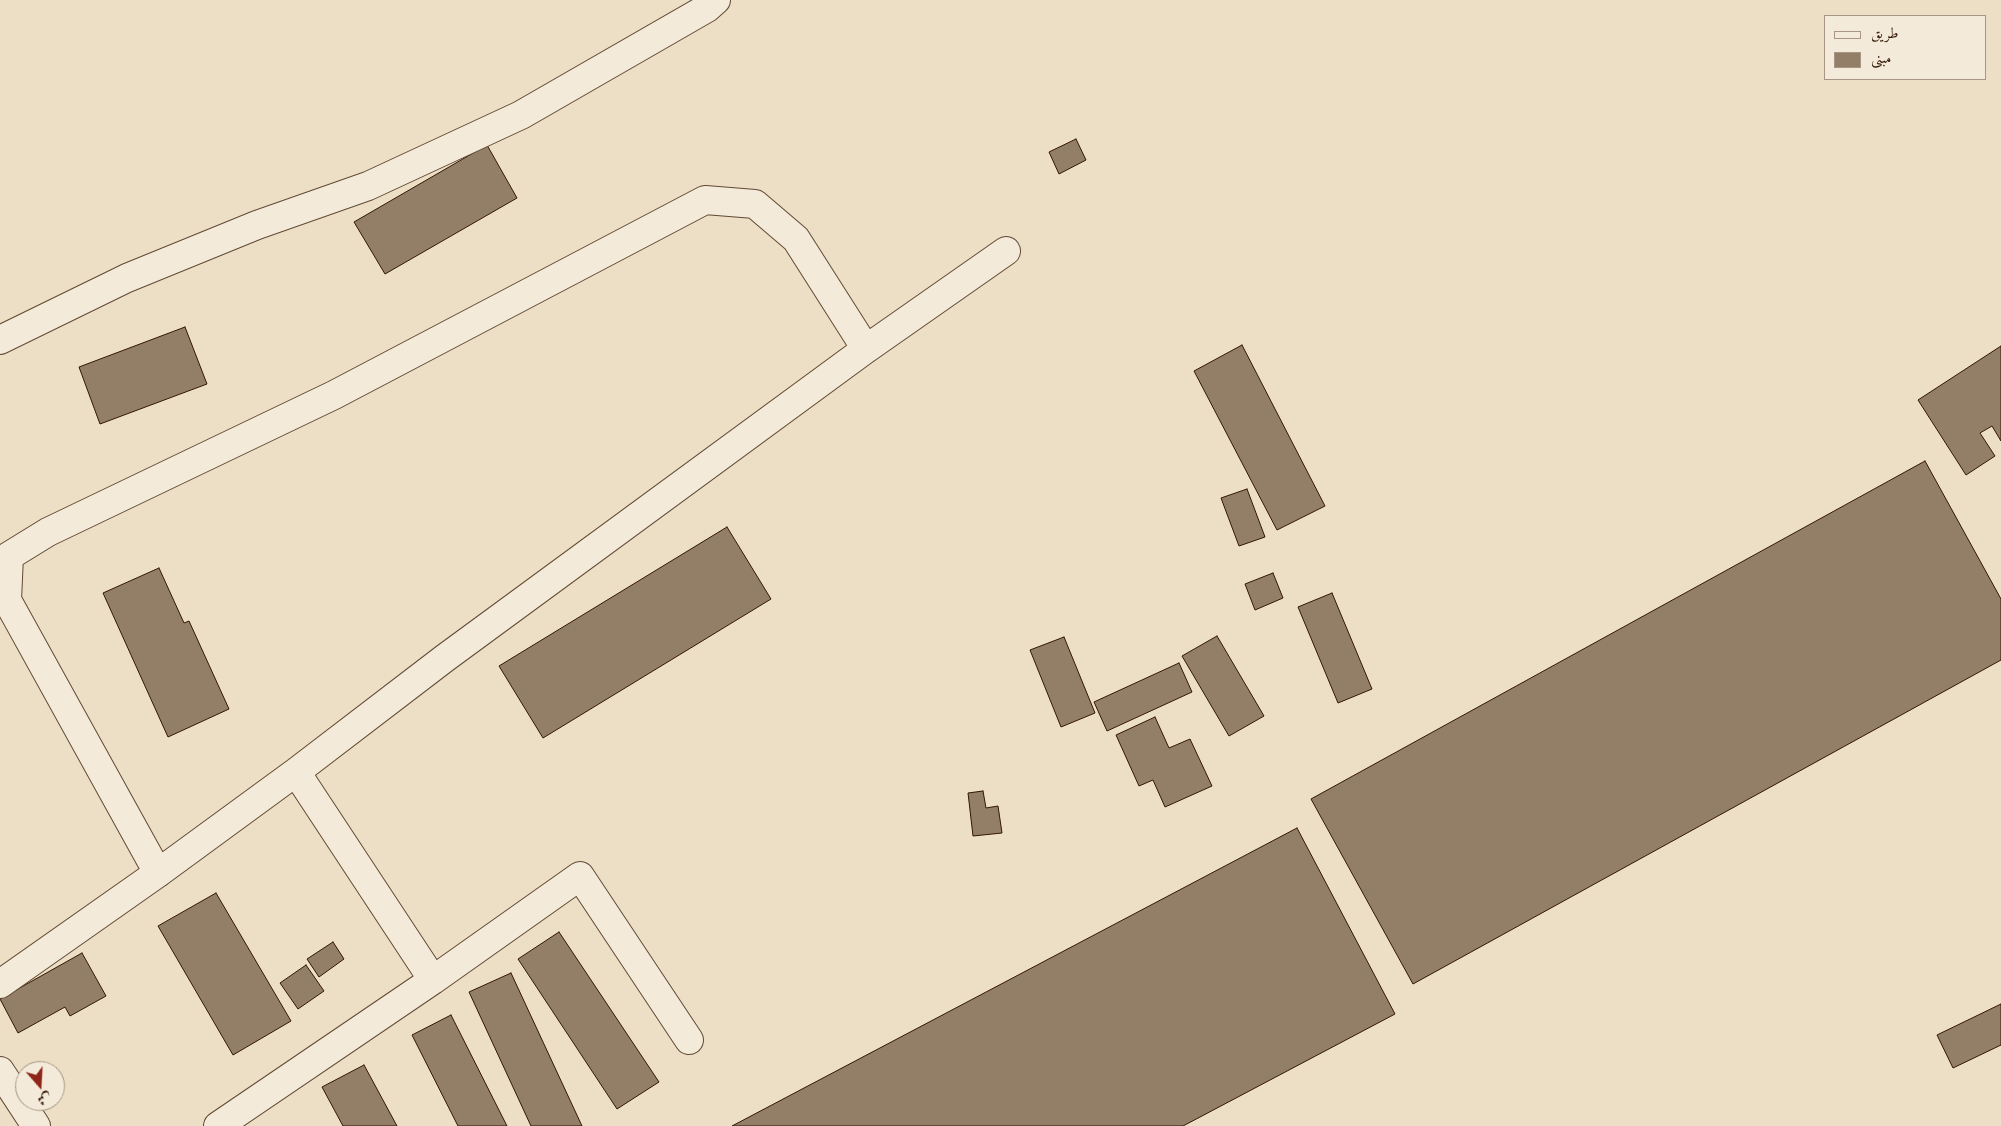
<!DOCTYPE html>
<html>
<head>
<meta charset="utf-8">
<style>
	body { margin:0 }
	#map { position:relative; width:2001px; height:1126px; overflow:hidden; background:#eddfc5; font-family:"Gentium Book Plus",Amiri,serif }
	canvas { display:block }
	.legend { position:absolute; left:1824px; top:15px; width:162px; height:65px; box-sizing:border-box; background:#f3ead9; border:1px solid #a69683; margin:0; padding:6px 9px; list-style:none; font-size:15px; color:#321703 }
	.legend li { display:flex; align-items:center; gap:10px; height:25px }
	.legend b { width:25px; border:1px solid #a69683 }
	.north { position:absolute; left:15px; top:1061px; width:50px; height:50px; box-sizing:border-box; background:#f3ead9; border:1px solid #a69683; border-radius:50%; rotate:161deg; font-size:14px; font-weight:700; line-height:20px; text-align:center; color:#321703 }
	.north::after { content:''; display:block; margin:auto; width:18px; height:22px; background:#8f2418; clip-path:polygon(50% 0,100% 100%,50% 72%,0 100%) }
</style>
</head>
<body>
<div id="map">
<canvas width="2001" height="1126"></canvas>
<ul class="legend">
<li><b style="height:6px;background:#f3ead9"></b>طريق</li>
<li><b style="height:14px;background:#937f68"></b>مبنى</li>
</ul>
<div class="north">ش</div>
</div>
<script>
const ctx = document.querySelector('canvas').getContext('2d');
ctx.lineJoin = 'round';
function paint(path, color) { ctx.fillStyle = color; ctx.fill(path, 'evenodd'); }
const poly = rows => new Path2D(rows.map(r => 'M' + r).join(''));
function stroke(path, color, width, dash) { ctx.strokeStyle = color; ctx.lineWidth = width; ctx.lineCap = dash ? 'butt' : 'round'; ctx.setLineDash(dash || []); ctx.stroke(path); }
const building = poly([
	[1076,139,1086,160,1059,174,1049,152,1076,139],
	[487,145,517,198,385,274,354,222,487,145],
	[185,327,207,384,100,424,79,367,185,327],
	[1242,345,1325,506,1277,530,1194,371,1242,345],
	[2001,346,2001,441,1992,426,1980,433,1995,456,1966,475,1918,400,2001,346],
	[1925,461,2001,599,2001,660,1413,984,1311,799,1925,461],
	[1247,489,1265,537,1239,546,1221,498,1247,489],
	[727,527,771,599,543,738,499,666,727,527],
	[159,568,184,623,189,621,229,709,168,737,103,593,159,568],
	[1273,573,1283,598,1255,610,1245,584,1273,573],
	[1332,593,1372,689,1338,703,1298,607,1332,593],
	[1217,636,1264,716,1229,736,1182,656,1217,636],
	[1064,637,1095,713,1061,727,1030,650,1064,637],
	[1179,663,1192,692,1107,731,1094,702,1179,663],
	[1155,717,1169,748,1190,739,1212,786,1165,807,1153,780,1139,786,1116,735,1155,717],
	[983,791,986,808,998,806,1002,833,973,836,968,793,983,791],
	[1297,828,1395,1014,1183,1126,732,1126,1297,828],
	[216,893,291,1021,233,1055,158,926,216,893],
	[559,932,659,1082,617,1109,518,959,559,932],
	[333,942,344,959,319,977,307,959,333,942],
	[82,953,106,996,70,1016,65,1007,18,1033,0,999,82,953],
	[306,965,324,991,298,1009,280,983,306,965],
	[511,973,582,1126,531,1126,469,992,511,973],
	[2001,1004,2001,1045,1953,1068,1937,1035,2001,1004],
	[451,1015,507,1126,458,1126,412,1035,451,1015],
	[364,1065,397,1126,343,1126,322,1087,364,1065]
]);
const minor = poly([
	[0,340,127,278,257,225,368,186,521,115,707,8,716,0],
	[296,772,433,980,580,876,689,1040],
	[158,873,7,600,9,556,48,532,334,395,705,200,755,204,796,239,866,349],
	[0,984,158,873,296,772,445,658,866,349,1006,251],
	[0,1071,36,1126],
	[218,1126,433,980]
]);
paint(building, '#937f68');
stroke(building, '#321703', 1);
stroke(minor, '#614934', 30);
stroke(minor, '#f3ead9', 28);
</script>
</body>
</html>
